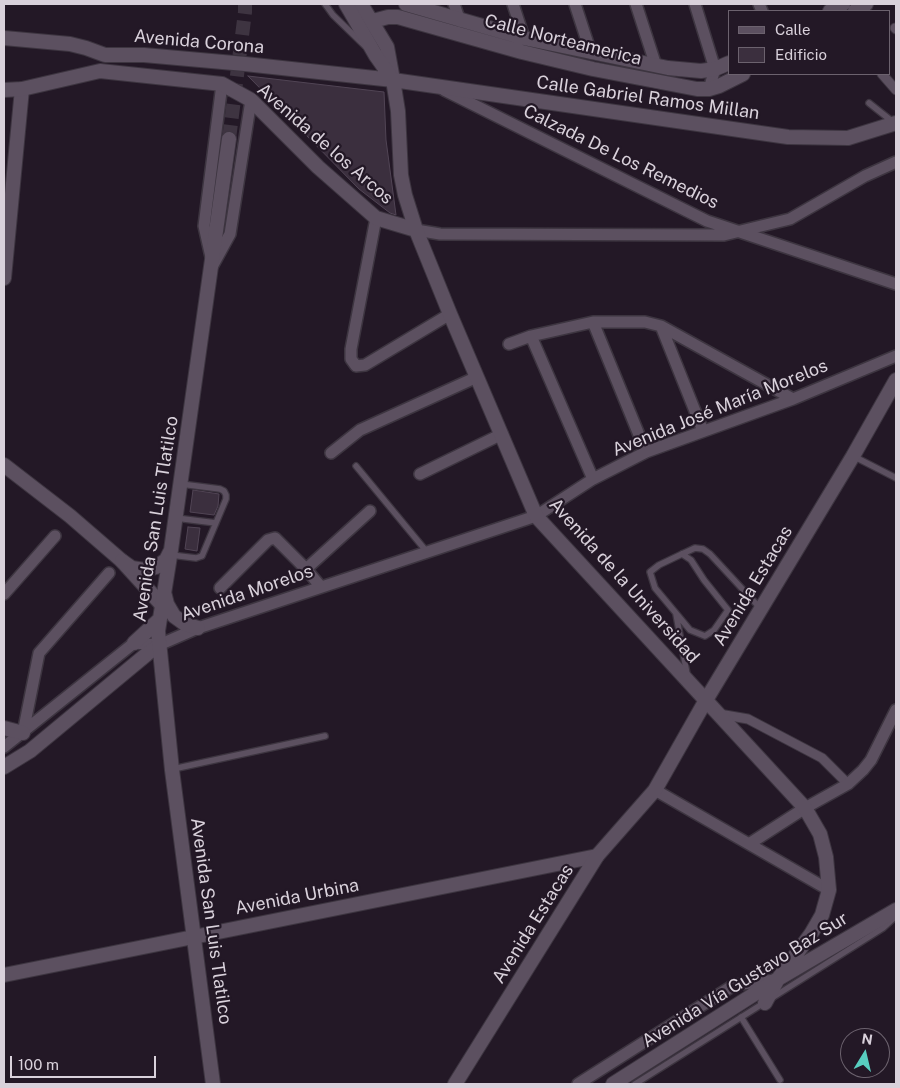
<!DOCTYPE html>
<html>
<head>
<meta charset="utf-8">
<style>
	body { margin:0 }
	#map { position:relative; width:900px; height:1088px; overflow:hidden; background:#231826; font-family:"Public Sans",sans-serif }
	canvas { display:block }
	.frame { position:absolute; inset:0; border:5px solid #d9d1db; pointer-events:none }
	.legend { position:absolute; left:728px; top:10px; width:162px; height:65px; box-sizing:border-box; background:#231826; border:1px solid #6c626e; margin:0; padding:6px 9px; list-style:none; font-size:15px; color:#d9d1db }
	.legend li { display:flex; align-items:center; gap:10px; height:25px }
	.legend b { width:25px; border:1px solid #6c626e }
	.north { position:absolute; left:840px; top:1028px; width:50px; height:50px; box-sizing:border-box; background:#231826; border:1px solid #6c626e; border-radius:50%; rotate:9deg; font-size:14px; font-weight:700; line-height:20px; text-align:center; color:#d9d1db }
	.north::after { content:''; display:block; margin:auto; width:18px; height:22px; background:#58cec0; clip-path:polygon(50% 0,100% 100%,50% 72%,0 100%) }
	.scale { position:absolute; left:10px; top:1056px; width:146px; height:22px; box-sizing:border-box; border:2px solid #d9d1db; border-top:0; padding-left:6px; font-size:15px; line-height:18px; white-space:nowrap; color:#d9d1db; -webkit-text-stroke:4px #231826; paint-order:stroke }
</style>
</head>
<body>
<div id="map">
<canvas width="900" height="1088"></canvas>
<div class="frame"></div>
<ul class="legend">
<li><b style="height:6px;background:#5c5060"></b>Calle</li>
<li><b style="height:14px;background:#3b2f3e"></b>Edificio</li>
</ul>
<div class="north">N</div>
<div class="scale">100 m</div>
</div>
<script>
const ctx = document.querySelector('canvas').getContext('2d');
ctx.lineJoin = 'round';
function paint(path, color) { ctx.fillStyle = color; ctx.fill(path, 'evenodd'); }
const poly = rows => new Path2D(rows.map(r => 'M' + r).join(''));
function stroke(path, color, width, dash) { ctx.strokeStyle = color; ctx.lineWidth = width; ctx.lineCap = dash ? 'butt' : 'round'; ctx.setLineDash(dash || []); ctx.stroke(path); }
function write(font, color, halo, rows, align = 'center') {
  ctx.font = font + ' "Public Sans",sans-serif'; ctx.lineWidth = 4.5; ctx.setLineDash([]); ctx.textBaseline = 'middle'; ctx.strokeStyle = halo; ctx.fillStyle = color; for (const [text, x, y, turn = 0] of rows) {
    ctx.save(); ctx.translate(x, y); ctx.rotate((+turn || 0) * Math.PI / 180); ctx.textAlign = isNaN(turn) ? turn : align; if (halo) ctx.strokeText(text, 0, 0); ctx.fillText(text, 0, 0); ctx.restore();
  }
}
const building = poly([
	[248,76,384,92,386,140,396,215,390,213,359,189,248,76],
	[193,490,219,494,218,506,214,515,190,512,193,490],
	[188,527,200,528,197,551,185,549,188,527]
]);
const secondaryTunnel = poly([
	[229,139,245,12,245,4]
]);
const service = poly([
	[325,4,333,15,365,46],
	[869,103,893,122],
	[853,456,896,478],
	[356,466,427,552],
	[176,518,216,523],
	[682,554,691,560,704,580,728,610,714,630,705,636,690,630,655,588,650,572,659,565,682,554,695,548,703,549,710,554,760,608],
	[171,555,196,558,202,556,226,499,226,495,224,491,220,489,181,484],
	[676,614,687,674],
	[173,769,325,736],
	[741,1017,780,1080],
	[635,1084,883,928,895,917]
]);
const pedestrian = poly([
	[895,28,896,29],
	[882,74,896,90],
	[719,714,748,719,822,758,848,784]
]);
const minor = poly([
	[454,4,460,21],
	[513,4,524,38],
	[575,4,591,53],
	[636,4,656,66],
	[695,4,715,69,709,89],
	[759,4,762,11],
	[444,90,707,221,896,284],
	[376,218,351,349,351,359,356,366,365,365,450,314],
	[416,230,440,234,724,235,790,219,865,176,896,162],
	[211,257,204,226,222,84],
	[213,265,230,234,251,100],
	[593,322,646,452],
	[661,326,703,431],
	[531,336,593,479],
	[509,344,531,336,593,322,645,322,661,326,793,399],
	[331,453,360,430,477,377],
	[420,474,502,434],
	[306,569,370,511],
	[220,588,268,540,275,538,306,569,321,587],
	[4,594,55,536],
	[23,733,39,653,109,573],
	[4,747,134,643,159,645,198,628,536,516,593,479,646,452,793,399,896,356],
	[655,790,829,890],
	[749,844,805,808,848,784,863,770,871,760,896,710],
	[578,1084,734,985,775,980]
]);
const tertiary = poly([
	[361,4,387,47,393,80],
	[406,4,524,38,668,68,701,71,715,69,729,63],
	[830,11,843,4],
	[855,11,866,4],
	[373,21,388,17,398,17,522,52,593,69,697,89,709,89,719,86,743,74],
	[4,278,22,89],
	[4,465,70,516,122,561,162,605],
	[4,728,23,733],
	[4,767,30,751,147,654,159,645],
	[4,975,597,856]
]);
const secondary = poly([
	[346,4,376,56,393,80,398,111,401,175,405,195,416,230,450,314,536,516,805,808,820,834,826,857,829,890,822,915,811,934,778,979,765,1003],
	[4,38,70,44,86,48,105,55,144,55,245,64,393,80,788,137,848,138,896,123],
	[4,90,22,89,100,71,222,84,251,100,318,167,376,218,416,230],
	[122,561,132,568,144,570,156,567,166,560,170,552],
	[164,592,167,604,174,616,185,624,198,628],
	[134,643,159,620],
	[213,1084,172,770,158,631,171,550,229,139],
	[455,1084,597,856,655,790,706,700,853,456,896,380],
	[613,1084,778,979,896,910]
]);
const streetNames = [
	["Calle Norteamerica",563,40,14],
	["Avenida Corona",199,42,5],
	["Calle Gabriel Ramos Millan",648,98,8],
	["Avenida de los Arcos",325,144,41],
	["Calzada De Los Remedios",621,157,26],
	["Avenida José María Morelos",720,408,-22],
	["Avenida San Luis Tlatilco",156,519,-81],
	["Avenida de la Universidad",624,581,48],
	["Avenida Estacas",753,586,-59],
	["Avenida Morelos",247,593,-19],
	["Avenida Urbina",297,897,-11],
	["Avenida San Luis Tlatilco",211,921,82],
	["Avenida Estacas",533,924,-58],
	["Avenida Vía Gustavo Baz Sur",745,980,-32]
];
paint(building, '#3b2f3e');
stroke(building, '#514555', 1);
stroke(secondaryTunnel, '#3e3441', 14, [14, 7]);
stroke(service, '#3d3540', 8);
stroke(pedestrian, '#3d3540', 11);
stroke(minor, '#3d3540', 14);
stroke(tertiary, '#3d3540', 16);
stroke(secondary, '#3d3540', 16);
stroke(service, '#5c5060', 5.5);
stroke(pedestrian, '#5c5060', 9);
stroke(minor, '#5c5060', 11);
stroke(tertiary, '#5c5060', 14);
stroke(secondary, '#5c5060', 14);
write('18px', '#d9d1db', '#231826', streetNames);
</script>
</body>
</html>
